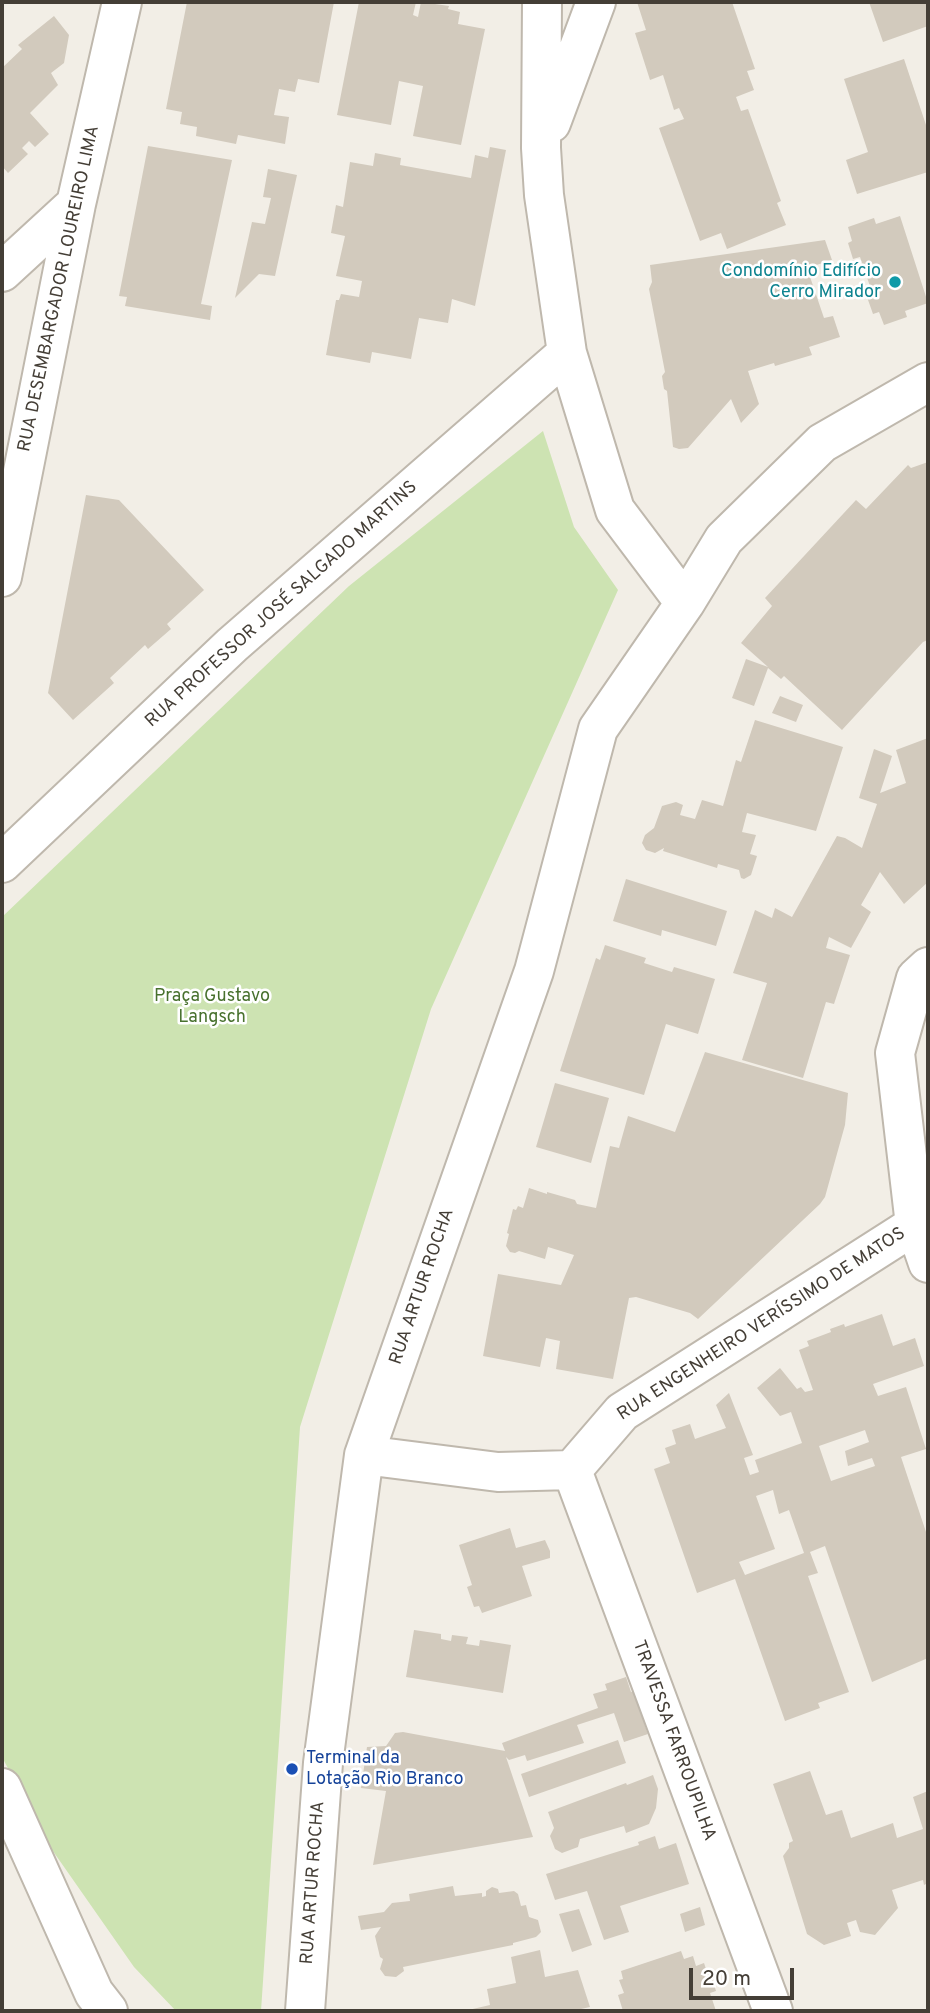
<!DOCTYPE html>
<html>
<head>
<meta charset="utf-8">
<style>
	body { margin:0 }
	#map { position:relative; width:930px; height:2013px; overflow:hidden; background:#f2eee6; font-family:Overpass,sans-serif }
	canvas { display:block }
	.frame { position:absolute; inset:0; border:4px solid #443e36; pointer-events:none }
	.scale { position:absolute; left:689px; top:1968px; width:105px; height:32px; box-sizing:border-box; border:4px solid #443e36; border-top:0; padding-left:9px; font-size:21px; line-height:24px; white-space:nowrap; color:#443e36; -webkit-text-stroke:5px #fff; paint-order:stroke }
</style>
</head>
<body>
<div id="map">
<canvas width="930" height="2013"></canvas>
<div class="frame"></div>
<div class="scale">20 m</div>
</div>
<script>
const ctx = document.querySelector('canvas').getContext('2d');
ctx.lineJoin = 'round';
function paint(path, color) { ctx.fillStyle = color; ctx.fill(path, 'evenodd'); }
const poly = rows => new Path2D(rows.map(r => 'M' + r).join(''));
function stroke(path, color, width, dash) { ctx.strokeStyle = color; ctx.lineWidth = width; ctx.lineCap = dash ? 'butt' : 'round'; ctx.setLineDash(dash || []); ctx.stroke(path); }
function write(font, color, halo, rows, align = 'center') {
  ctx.font = font + ' Overpass,sans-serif'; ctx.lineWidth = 5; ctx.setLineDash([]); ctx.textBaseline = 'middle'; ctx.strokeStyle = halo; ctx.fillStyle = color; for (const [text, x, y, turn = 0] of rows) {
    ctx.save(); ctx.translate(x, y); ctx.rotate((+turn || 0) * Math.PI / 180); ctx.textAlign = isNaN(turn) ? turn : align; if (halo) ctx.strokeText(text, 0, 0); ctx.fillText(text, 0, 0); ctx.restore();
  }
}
const green = poly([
	[543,431,574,527,618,590,431,1009,300,1427,261,2011,176,2011,134,1967,48,1844,2,1757,2,917,349,586]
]);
const building = poly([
	[187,2,334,2,319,83,298,79,295,92,279,89,274,115,289,117,285,144,238,135,236,144,196,136,197,127,180,124,182,112,166,109],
	[359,2,416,2,413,15,418,17,421,2,449,6,448,9,460,12,458,24,485,29,461,145,413,136,423,86,399,81,391,125,337,115],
	[637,2,732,2,755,69,747,71,754,90,736,97,741,111,748,109,781,201,777,203,786,225,727,249,721,233,700,241,659,128,684,119,679,108,674,110,663,75,650,80,635,33,646,30],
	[869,2,928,2,928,26,883,42],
	[54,16,69,35,64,63,51,73,58,85,30,113,49,134,35,147,29,141,22,148,28,154,8,173,2,166,2,68,22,49,18,45],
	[904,59,928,131,928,172,857,194,846,160,868,152,844,79],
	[148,146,232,160,201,304,212,306,210,320,125,306,127,297,119,296],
	[490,147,506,150,475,306,452,299,448,323,419,318,411,359,372,352,370,363,326,355,336,300,339,300,341,294,359,297,362,281,336,276,345,236,331,233,336,205,343,207,350,162,373,166,375,153,401,158,400,165,471,178,475,155,488,158],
	[268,169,297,175,275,276,259,274,235,298,252,222,265,224,271,198,263,197],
	[900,216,928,303,905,311,907,317,884,325,879,312,873,314,867,297,873,295,860,257,853,259,848,243,852,241,848,227,874,218,876,224],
	[825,240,832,260,807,268,824,318,833,316,840,337,809,347,812,355,775,366,774,363,748,371,759,404,741,423,731,399,688,448,679,449,673,447,667,391,664,389,662,376,665,372,649,289,652,282,650,265],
	[928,462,928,640,923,642,842,730,784,676,781,679,768,668,754,706,732,698,746,659,768,667,741,643,772,606,765,598,856,500,866,509,908,465,911,468],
	[86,495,119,500,204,590,167,624,171,629,148,649,145,645,110,678,114,683,73,720,48,693],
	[780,696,803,705,796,722,772,713],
	[755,720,843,747,816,831,747,813,742,832,756,835,750,854,757,856,751,875,744,879,741,878,739,870,718,864,717,868,663,851,664,848,655,853,646,850,642,843,645,835,654,828,662,806,676,802,683,805,680,815,695,819,702,800,723,806,736,760,741,762],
	[928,738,928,882,904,904,880,872,861,905,871,912,851,948,829,937,826,948,850,955,834,1004,826,1002,803,1078,742,1060,767,983,733,973,755,910,772,918,775,908,792,917,837,836,845,838,862,848,877,804,859,798,874,749,892,756,880,793,906,783,896,750],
	[626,879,727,911,716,946,662,930,661,936,613,921],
	[605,945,646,958,644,963,672,972,674,967,715,979,698,1034,666,1024,644,1095,560,1071,596,958,600,960],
	[705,1052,848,1093,845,1125,825,1197,820,1204,698,1319,690,1313,636,1297,629,1298,613,1379,556,1369,560,1341,546,1338,540,1367,483,1356,498,1274,561,1285,574,1255,548,1247,545,1259,519,1251,515,1253,510,1252,506,1246,509,1234,507,1233,513,1209,516,1210,518,1206,523,1208,529,1188,547,1194,547,1192,575,1200,577,1204,596,1208,610,1146,619,1148,628,1116,675,1132],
	[555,1083,609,1098,591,1163,536,1147],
	[882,1314,893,1346,915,1338,924,1366,873,1384,878,1396,906,1387,926,1449,901,1457,928,1538,928,1658,872,1682,825,1546,810,1552,818,1573,808,1576,849,1692,818,1703,820,1708,785,1721,735,1579,697,1593,654,1469,670,1463,665,1448,676,1444,672,1430,690,1424,695,1439,726,1428,716,1405,729,1393,753,1455,744,1458,750,1475,759,1472,755,1460,802,1443,791,1412,780,1416,757,1388,780,1368,797,1389,801,1387,805,1392,813,1390,799,1350,809,1346,807,1341,831,1332,830,1329,844,1324,845,1327],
	[865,1430,869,1442,845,1451,848,1466,872,1458,875,1466,831,1481,819,1446],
	[773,1490,779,1514,789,1510,804,1553,745,1575,739,1562,775,1549,756,1496],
	[510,1528,516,1548,545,1540,550,1551,550,1558,522,1566,532,1596,482,1613,479,1606,474,1607,467,1587,472,1585,459,1545],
	[414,1630,441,1634,441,1639,451,1641,452,1635,468,1637,466,1644,479,1646,480,1640,511,1645,503,1693,406,1677],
	[626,1677,631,1692,643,1688,653,1720,644,1723,648,1734,624,1742,614,1713,577,1725,584,1743,527,1761,525,1755,509,1760,506,1757,533,1837,373,1865,386,1791,361,1788,367,1747,386,1746,395,1733,403,1732,505,1751,502,1743,598,1708,593,1694,607,1690,605,1684],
	[618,1740,626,1763,529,1797,521,1774],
	[810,1771,826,1815,842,1810,851,1838,893,1823,897,1838,923,1829,913,1797,928,1791,928,1883,924,1885,923,1880,892,1890,898,1908,875,1935,860,1932,856,1920,847,1923,851,1936,824,1945,807,1934,783,1856,789,1848,789,1843,793,1841,773,1784],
	[653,1775,658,1789,656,1808,649,1824,626,1833,624,1826,580,1839,578,1847,562,1853,555,1849,550,1836,554,1828,548,1812,626,1783,627,1785],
	[655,1836,659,1849,676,1843,689,1884,620,1906,629,1932,604,1940,587,1891,555,1900,546,1874,639,1845,638,1842],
	[453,1886,455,1896,482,1893,482,1897,486,1896,486,1891,492,1887,498,1889,499,1893,514,1891,518,1894,521,1906,526,1905,529,1917,538,1920,541,1932,536,1937,513,1943,513,1945,403,1967,404,1971,396,1977,385,1976,380,1969,383,1959,380,1957,375,1936,381,1927,361,1930,358,1916,384,1912,392,1903,410,1901,409,1894],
	[700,1907,705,1925,685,1932,680,1914],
	[579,1909,592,1945,572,1952,559,1914],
	[540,1950,545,1977,578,1970,590,2007,572,2011,464,2011,490,2005,487,1989,516,1983,511,1957],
	[681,1951,684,1959,693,1956,696,1966,704,1963,707,1972,710,1971,716,1991,710,1993,716,2011,623,2011,618,1995,624,1993,619,1980,623,1979,621,1971]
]);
const minor = poly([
	[542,2,541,148,544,195,567,353,615,510,685,603],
	[551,123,596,2],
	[2,272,76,204],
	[2,577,76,204,122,2],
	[2,863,232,645,567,353],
	[928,967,916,978,895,1053,915,1225,928,1263],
	[364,1455,498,1472,572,1470,622,1412,915,1225],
	[572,1470,773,2011],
	[2,1788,94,1993,108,2011],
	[305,2011,323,1763,364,1455,534,971,598,729,685,603,724,539,822,443,928,382]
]);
const markers = [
	[895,282,7,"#0f9aa8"],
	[292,1769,7,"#1a4fb4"]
];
const cultureNames = [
	["Condomínio Edifício",881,272],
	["Cerro Mirador",881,293]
];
const streetNames = [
	["RUA DESEMBARGADOR LOUREIRO LIMA",60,289,-78],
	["RUA PROFESSOR JOSÉ SALGADO MARTINS",282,605,-42],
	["RUA ARTUR ROCHA",423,1287,-71],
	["RUA ENGENHEIRO VERÍSSIMO DE MATOS",762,1325,-33],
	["TRAVESSA FARROUPILHA",673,1741,70],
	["RUA ARTUR ROCHA",314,1883,-86]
];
const parkNames = [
	["Praça Gustavo",212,997],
	["Langsch",212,1018]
];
const transitNames = [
	["Terminal da",306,1759],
	["Lotação Rio Branco",306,1780]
];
paint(green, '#cde3b2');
paint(building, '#d2cabd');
stroke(minor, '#bfb8ad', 42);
stroke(minor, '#fff', 38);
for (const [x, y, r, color] of markers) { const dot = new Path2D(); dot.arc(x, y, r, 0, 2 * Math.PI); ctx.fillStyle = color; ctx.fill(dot); stroke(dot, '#fff', 2.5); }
write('18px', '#0d838f', '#fff', cultureNames, 'right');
write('18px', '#443e36', '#fff', streetNames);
write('18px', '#48712e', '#fff', parkNames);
write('18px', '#164399', '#fff', transitNames, 'left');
</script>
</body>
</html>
